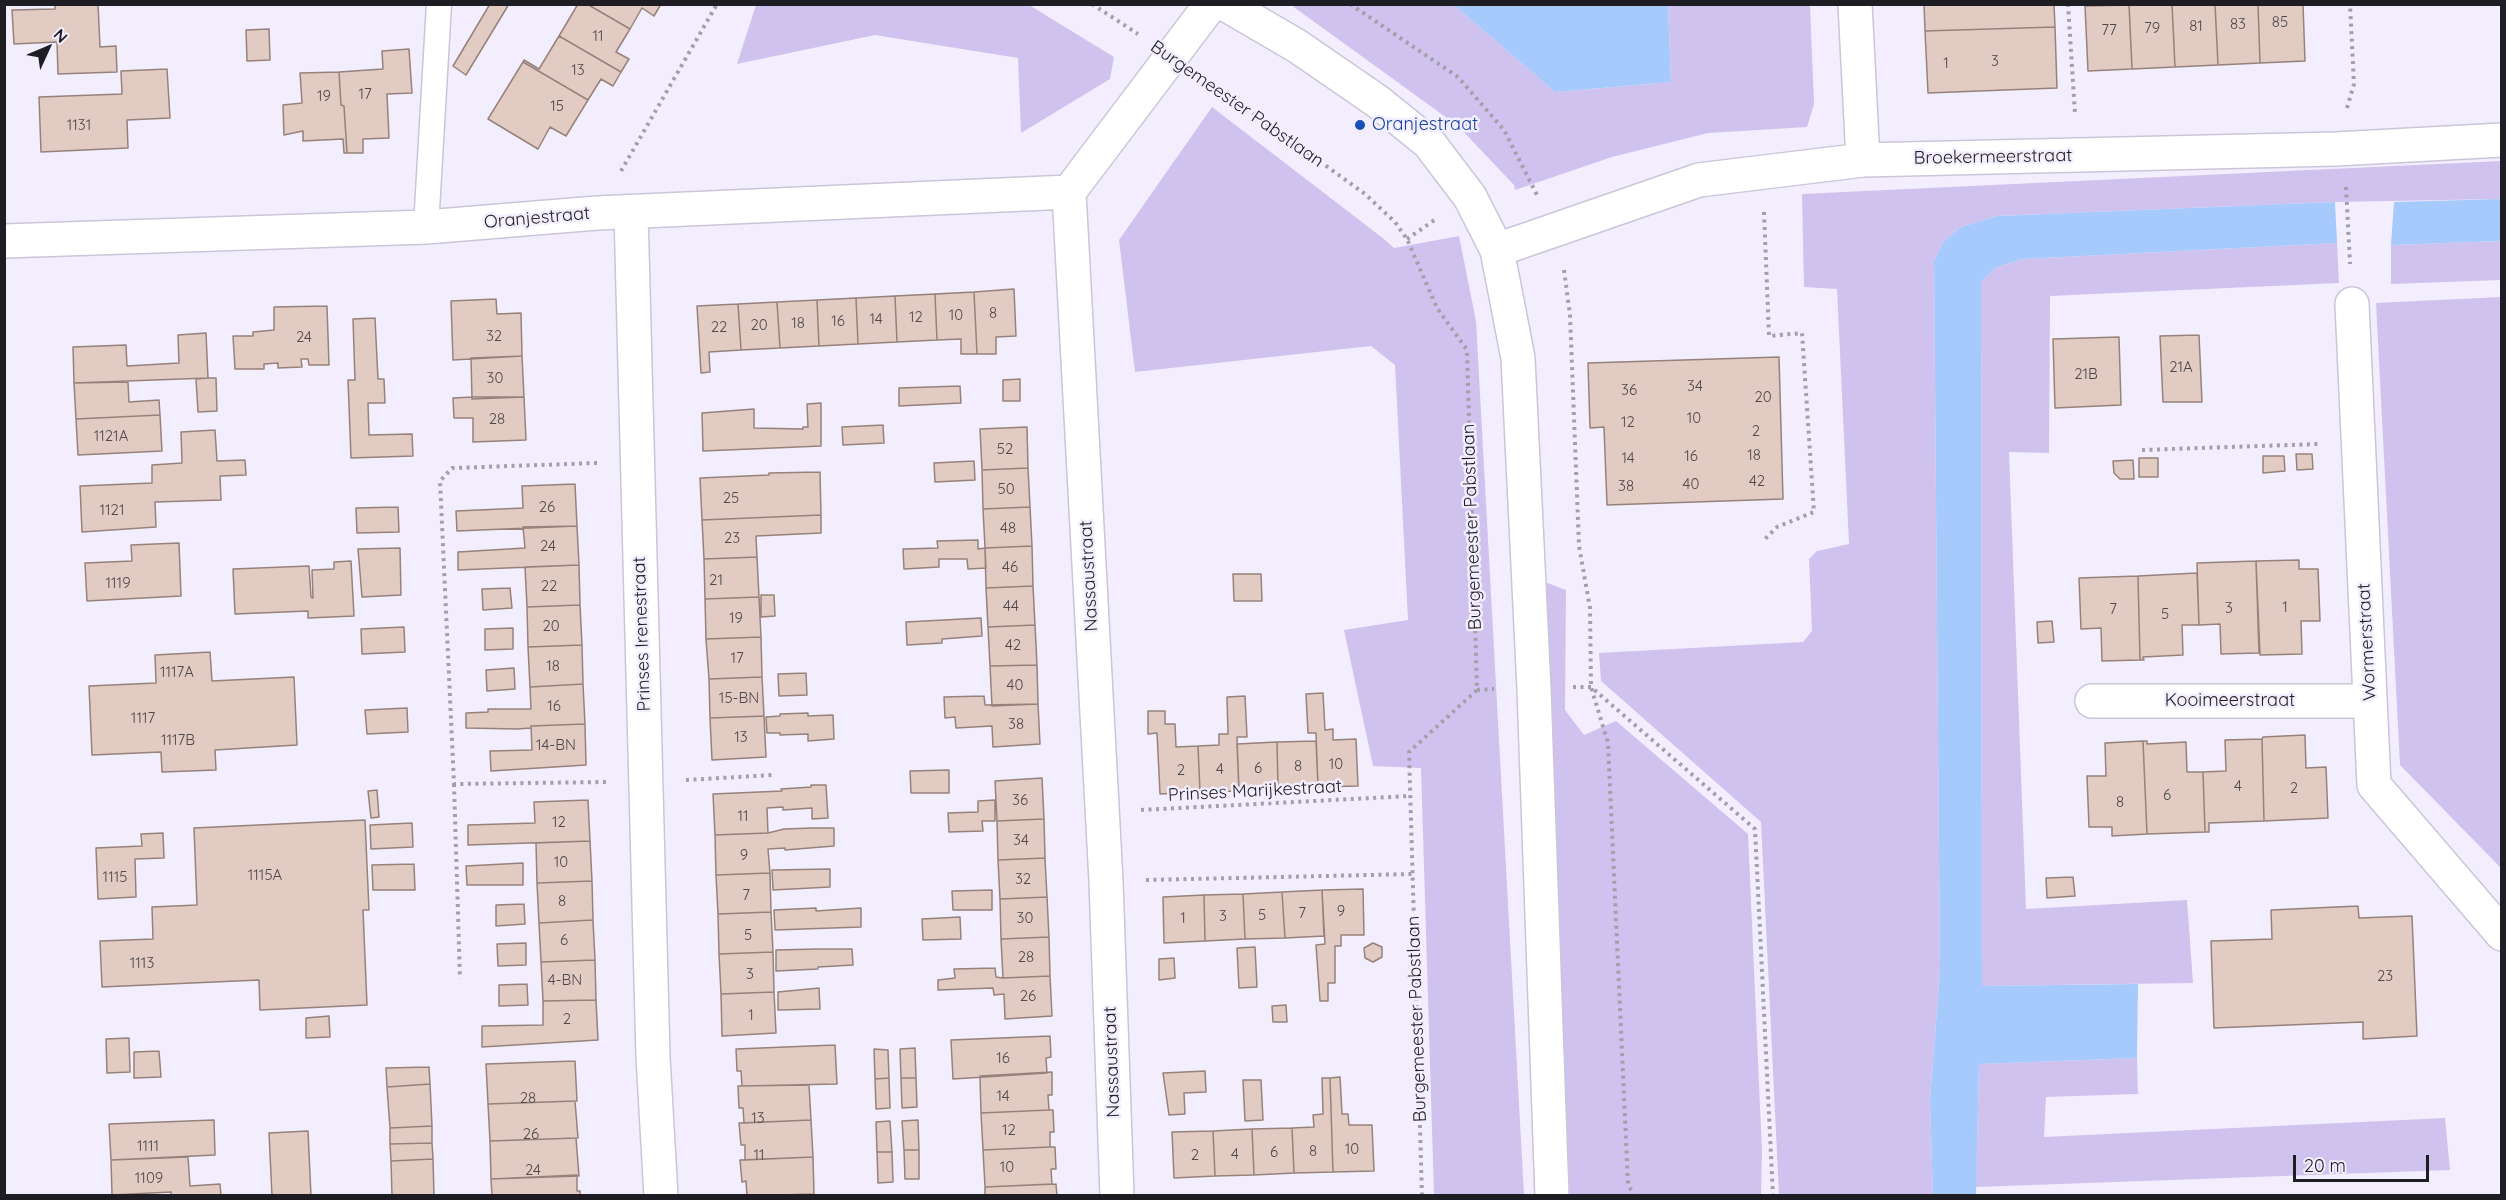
<!DOCTYPE html>
<html>
<head>
<meta charset="utf-8">
<style>
	body { margin:0 }
	#map { position:relative; width:2506px; height:1200px; overflow:hidden; background:#f3eefe; font-family:Quicksand,sans-serif }
	canvas { display:block }
	.frame { position:absolute; inset:0; border:6px solid #1f1d24; pointer-events:none }
	.north { position:absolute; left:18px; top:18px; width:60px; height:60px; -webkit-text-stroke:4px #f3eefe; paint-order:stroke; rotate:46deg; font-size:16px; font-weight:700; line-height:24px; text-align:center; color:#1f1d24 }
	.north::after { content:''; display:block; margin:auto; width:21px; height:27px; background:#1f1d24; clip-path:polygon(50% 0,100% 100%,50% 72%,0 100%) }
	.scale { position:absolute; left:2293px; top:1155px; width:136px; height:27px; box-sizing:border-box; border:3px solid #1f1d24; border-top:0; padding-left:8px; font-size:18px; line-height:21px; white-space:nowrap; color:#1f1d24; -webkit-text-stroke:4px #f3eefe; paint-order:stroke }
</style>
</head>
<body>
<div id="map">
<canvas width="2506" height="1200"></canvas>
<div class="frame"></div>
<div class="north">N</div>
<div class="scale">20 m</div>
</div>
<script>
const ctx = document.querySelector('canvas').getContext('2d');
ctx.lineJoin = 'round';
function paint(path, color) { ctx.fillStyle = color; ctx.fill(path, 'evenodd'); }
const poly = rows => new Path2D(rows.map(r => 'M' + r).join(''));
function stroke(path, color, width, dash) { ctx.strokeStyle = color; ctx.lineWidth = width; ctx.lineCap = dash ? 'butt' : 'round'; ctx.setLineDash(dash || []); ctx.stroke(path); }
function write(font, color, halo, rows, align = 'center') {
  ctx.font = font + ' Quicksand,sans-serif'; ctx.lineWidth = 5; ctx.setLineDash([]); ctx.textBaseline = 'middle'; ctx.strokeStyle = halo; ctx.fillStyle = color; for (const [text, x, y, turn = 0] of rows) {
    ctx.save(); ctx.translate(x, y); ctx.rotate((+turn || 0) * Math.PI / 180); ctx.textAlign = isNaN(turn) ? turn : align; if (halo) ctx.strokeText(text, 0, 0); ctx.fillText(text, 0, 0); ctx.restore();
  }
}
const green = poly([
	[756,5,1029,5,1114,57,1110,79,1021,133,1018,58,875,35,737,64],
	[1291,5,1454,5,1555,92,1671,82,1668,5,1810,5,1814,104,1807,127,1708,133,1612,157,1515,190,1514,185,1458,126],
	[1212,107,1384,239,1394,248,1459,236,1476,321,1524,1195,1434,1195,1421,768,1373,766,1344,630,1408,620,1395,365,1371,346,1135,372,1119,240],
	[2501,161,2501,199,2335,202,1997,216,1961,227,1944,241,1934,261,1940,971,1930,1100,1933,1195,1779,1195,1761,822,1601,681,1599,653,1803,642,1812,631,1809,559,1817,551,1849,544,1837,289,1804,287,1802,194],
	[2501,241,2501,280,2391,284,2391,245],
	[2337,243,2339,283,2050,296,2049,453,2009,452,2026,909,2187,900,2193,983,1982,986,1981,282,1995,268,2023,259],
	[2501,297,2502,297,2501,868,2400,765,2376,303],
	[1542,581,1566,590,1565,710,1584,735,1616,721,1748,834,1762,1151,1761,1195,1570,1195],
	[2137,1058,2138,1094,2046,1097,2044,1137,2445,1118,2450,1170,1976,1187,1979,1064]
]);
const water = poly([
	[1454,5,1668,5,1671,82,1555,92],
	[2501,199,2501,241,2391,245,2394,202],
	[2335,202,2337,243,2023,259,1995,268,1981,282,1982,986,2138,984,2137,1058,1979,1064,1976,1195,1933,1195,1930,1100,1940,971,1934,261,1944,241,1961,227,1997,216]
]);
const building = poly([
	[55,4,98,4,100,47,116,46,117,72,58,74,57,42,14,44,12,10,55,9,55,4],
	[490,4,509,4,466,75,453,66,490,4],
	[578,4,587,4,630,29,616,52,629,59,621,72,559,36,578,4],
	[587,4,661,4,654,16,642,8,630,29,587,4],
	[1924,4,2054,4,2055,27,1925,31,1924,4],
	[2172,4,2175,67,2132,69,2129,4,2172,4],
	[2172,4,2215,4,2218,65,2175,67,2172,4],
	[2215,4,2258,4,2260,63,2218,65,2215,4],
	[2258,4,2303,4,2305,61,2260,63,2258,4],
	[2129,5,2132,69,2088,71,2085,6,2129,5],
	[2055,27,2057,88,1928,93,1925,31,2055,27],
	[269,29,270,60,247,61,246,30,269,29],
	[559,36,621,72,613,86,601,79,588,100,523,62,524,60,539,69,559,36],
	[409,49,412,93,387,94,389,138,363,139,363,153,347,153,344,106,341,105,339,72,383,69,382,51,409,49],
	[523,62,588,100,566,136,550,127,538,149,488,119,523,62],
	[167,69,170,118,127,120,128,148,41,152,39,97,122,94,121,71,167,69],
	[339,72,341,105,344,106,347,153,344,153,343,139,303,141,303,131,284,135,283,105,302,103,300,73,339,72],
	[1014,289,1016,336,996,337,996,354,977,354,974,292,1014,289],
	[974,292,977,354,961,354,961,339,937,340,935,294,974,292],
	[935,294,937,340,897,342,895,296,935,294],
	[895,296,897,342,858,344,856,298,895,296],
	[856,298,858,344,819,346,817,300,856,298],
	[496,299,497,314,521,313,522,356,453,360,451,301,496,299],
	[817,300,819,346,780,348,777,302,817,300],
	[777,302,780,348,741,350,738,304,777,302],
	[738,304,741,350,709,352,710,372,701,373,697,306,738,304],
	[327,306,329,365,309,365,308,359,301,359,302,367,278,368,278,363,264,364,264,369,235,369,233,336,253,336,253,332,274,330,274,307,327,306],
	[375,318,378,379,384,379,385,403,368,403,369,435,412,434,413,456,351,458,348,380,355,380,353,319,375,318],
	[206,333,208,378,74,383,73,347,126,345,127,366,179,363,178,335,206,333],
	[2199,335,2202,402,2163,402,2160,336,2199,335],
	[2119,337,2121,405,2055,408,2053,339,2119,337],
	[522,356,524,397,472,399,471,358,522,356],
	[1779,357,1783,499,1607,505,1604,427,1590,428,1588,363,1779,357],
	[208,378,216,378,217,411,198,412,196,379,208,378],
	[1020,379,1020,401,1003,401,1003,380,1020,379],
	[128,382,129,402,159,400,160,415,76,419,74,383,128,382],
	[960,386,961,403,899,406,899,388,960,386],
	[472,397,524,397,526,440,473,442,473,418,454,418,453,398,472,397],
	[821,403,821,446,703,451,702,413,754,409,754,428,803,429,803,427,808,427,807,404,821,403],
	[160,415,162,451,78,455,76,419,160,415],
	[883,425,884,443,843,445,842,427,883,425],
	[1027,427,1028,468,982,470,980,429,1027,427],
	[215,430,217,461,245,460,246,475,220,476,221,500,155,502,156,527,82,532,80,486,152,483,152,465,182,463,181,432,215,430],
	[2296,454,2312,454,2313,469,2297,470,2296,454],
	[2263,456,2284,456,2285,471,2263,473,2263,456],
	[2139,458,2158,458,2158,477,2139,477,2139,458],
	[2133,460,2134,479,2120,479,2114,473,2113,461,2133,460],
	[974,461,975,480,935,482,934,463,974,461],
	[1028,468,1030,507,983,509,982,470,1028,468],
	[820,472,821,515,702,520,700,478,769,475,769,473,820,472],
	[575,484,577,526,457,531,456,511,523,508,522,486,575,484],
	[398,507,399,532,357,533,356,508,398,507],
	[1030,507,1032,546,985,548,983,509,1030,507],
	[821,515,821,533,756,536,757,557,704,559,702,520,821,515],
	[577,526,579,565,458,570,458,552,525,548,523,527,577,526],
	[978,540,978,549,985,548,986,568,968,569,967,559,939,559,939,567,904,569,903,549,938,548,937,541,978,540],
	[179,543,181,596,87,601,85,563,132,561,131,545,179,543],
	[1032,546,1033,586,986,588,985,548,1032,546],
	[400,548,401,595,362,597,358,549,400,548],
	[757,557,759,597,705,599,704,559,757,557],
	[2299,560,2299,569,2318,569,2320,621,2301,621,2302,654,2260,655,2256,561,2299,560],
	[351,561,354,616,308,618,308,611,235,614,233,569,309,566,311,597,313,598,312,570,334,569,334,562,351,561],
	[2256,561,2259,653,2221,654,2220,624,2199,625,2197,563,2256,561],
	[579,565,580,605,527,607,525,567,579,565],
	[2197,573,2199,625,2182,625,2183,655,2143,657,2144,660,2140,660,2138,576,2197,573],
	[1233,574,1261,574,1262,601,1234,601,1233,574],
	[2138,576,2140,660,2102,661,2101,628,2081,629,2079,578,2138,576],
	[1033,586,1035,625,988,627,986,588,1033,586],
	[510,588,512,608,483,610,482,589,510,588],
	[761,595,774,595,775,616,761,617,761,595],
	[759,597,761,637,706,639,705,599,759,597],
	[580,605,582,645,528,647,527,607,580,605],
	[981,618,982,636,942,639,942,643,907,645,906,622,981,618],
	[2052,621,2054,642,2038,643,2037,622,2052,621],
	[1035,625,1037,665,990,666,988,627,1035,625],
	[404,627,405,652,362,654,361,629,404,627],
	[513,628,513,649,485,650,485,629,513,628],
	[761,637,762,677,709,679,706,639,761,637],
	[582,645,583,684,530,687,528,647,582,645],
	[210,652,212,681,294,677,297,745,215,750,216,770,162,772,161,752,92,755,89,686,156,683,155,655,210,652],
	[1037,665,1038,704,992,706,990,666,1037,665],
	[514,668,515,689,487,691,486,670,514,668],
	[806,673,807,695,779,696,778,674,806,673],
	[762,677,764,716,710,718,709,679,762,677],
	[583,684,585,724,531,726,531,728,517,729,466,728,466,713,488,712,488,709,531,709,530,687,583,684],
	[1323,693,1325,730,1333,729,1333,740,1356,739,1358,786,1318,787,1316,733,1308,733,1306,694,1323,693],
	[984,696,985,705,1038,704,1040,744,993,747,992,726,956,728,955,717,945,718,944,697,984,696],
	[1245,696,1247,737,1237,737,1239,791,1200,792,1198,746,1219,745,1219,734,1228,734,1227,697,1245,696],
	[407,708,408,732,367,734,365,710,407,708],
	[1148,711,1165,711,1165,724,1175,724,1176,747,1198,746,1200,792,1160,794,1157,733,1148,734,1148,711],
	[808,713,808,716,833,715,834,739,808,741,808,734,780,735,780,733,767,733,766,717,780,716,780,714,808,713],
	[764,716,766,757,712,760,710,718,764,716],
	[585,724,586,765,491,771,490,751,532,750,531,726,585,724],
	[2305,735,2306,768,2326,767,2328,818,2264,821,2262,739,2263,737,2305,735],
	[2262,739,2264,821,2209,823,2209,832,2205,832,2203,772,2226,771,2225,740,2262,739],
	[1316,741,1318,787,1278,789,1277,742,1316,741],
	[2143,741,2147,834,2112,836,2112,827,2089,827,2087,776,2106,776,2105,743,2143,741],
	[2143,741,2147,741,2147,744,2186,742,2187,772,2203,772,2205,832,2147,834,2143,741],
	[1277,742,1278,789,1239,791,1237,744,1277,742],
	[949,770,949,793,911,793,910,771,949,770],
	[1042,778,1044,819,997,821,995,781,1042,778],
	[811,785,826,785,828,818,812,819,812,808,783,810,783,807,767,808,768,833,715,835,713,794,782,791,781,789,811,787,811,785],
	[377,790,379,817,371,818,368,791,377,790],
	[588,800,590,841,468,845,468,825,535,823,534,802,588,800],
	[995,800,995,821,982,821,983,831,949,832,948,813,978,812,978,801,995,800],
	[1044,819,1045,858,998,860,997,821,1044,819],
	[365,820,369,910,363,910,367,1005,260,1010,259,980,102,987,100,941,153,939,152,907,197,905,194,828,365,820],
	[412,823,413,847,371,849,370,825,412,823],
	[812,828,834,828,834,846,785,850,785,848,768,849,770,873,716,875,715,835,768,833,784,829,812,828],
	[163,833,164,858,135,859,136,897,98,899,96,848,142,846,141,834,163,833],
	[590,841,592,881,537,883,536,843,590,841],
	[1045,858,1047,897,1000,899,998,860,1045,858],
	[523,863,523,885,467,885,466,866,523,863],
	[414,864,415,890,373,890,372,865,414,864],
	[830,869,830,887,773,890,772,870,830,869],
	[770,873,771,912,718,914,716,875,770,873],
	[2073,877,2075,896,2047,898,2046,878,2073,877],
	[592,881,593,920,539,923,537,883,592,881],
	[1363,889,1364,935,1341,935,1341,946,1335,946,1335,983,1328,983,1328,1001,1320,1001,1316,945,1325,944,1322,890,1363,889],
	[992,890,992,910,953,910,952,891,992,890],
	[1322,890,1324,936,1285,938,1282,892,1322,890],
	[1282,892,1285,938,1245,939,1243,894,1282,892],
	[1243,894,1245,939,1205,941,1204,895,1243,894],
	[1204,895,1205,941,1164,943,1163,897,1204,895],
	[1047,897,1049,937,1001,939,1000,899,1047,897],
	[524,904,525,924,496,926,496,905,524,904],
	[2358,906,2359,918,2412,916,2417,1036,2363,1039,2363,1022,2214,1028,2211,941,2272,939,2271,910,2358,906],
	[816,908,816,911,861,908,861,927,775,930,774,910,816,908],
	[771,912,773,952,719,954,718,914,771,912],
	[960,917,961,939,923,940,922,919,960,917],
	[593,920,595,960,541,962,539,923,593,920],
	[1049,937,1050,976,1003,978,1001,939,1049,937],
	[526,943,526,965,498,966,497,944,526,943],
	[1373,943,1382,947,1382,957,1373,962,1365,958,1364,948,1373,943],
	[1255,947,1257,987,1239,988,1237,948,1255,947],
	[817,949,852,949,853,965,818,967,818,969,776,971,776,950,817,949],
	[773,952,774,992,721,994,719,954,773,952],
	[1174,958,1175,978,1159,980,1159,959,1174,958],
	[595,960,596,1000,543,1001,541,962,595,960],
	[995,968,996,977,1003,978,1050,976,1052,1016,1005,1019,1004,994,994,995,993,988,938,990,938,980,955,978,954,969,995,968],
	[527,984,528,1005,499,1006,499,985,527,984],
	[819,988,820,1009,778,1010,778,992,819,988],
	[774,992,776,1033,722,1036,721,994,774,992],
	[596,1000,598,1040,482,1047,482,1026,543,1025,543,1001,596,1000],
	[1286,1005,1287,1022,1273,1022,1272,1006,1286,1005],
	[329,1016,330,1037,306,1038,306,1018,329,1016],
	[1050,1036,1051,1057,1046,1058,1047,1073,953,1079,951,1040,1050,1036],
	[129,1038,130,1072,107,1073,106,1039,129,1038],
	[835,1045,837,1084,742,1086,741,1071,737,1071,736,1049,835,1045],
	[915,1048,916,1078,901,1078,900,1049,915,1048],
	[874,1049,888,1050,889,1078,875,1079,874,1049],
	[159,1051,161,1077,134,1078,134,1052,159,1051],
	[575,1061,577,1101,488,1104,486,1064,575,1061],
	[429,1067,430,1084,387,1087,386,1068,429,1067],
	[1205,1071,1206,1092,1184,1093,1185,1114,1169,1115,1163,1073,1205,1071],
	[1052,1072,1052,1095,1048,1095,1049,1110,981,1113,980,1076,1052,1072],
	[1340,1077,1342,1114,1348,1114,1349,1125,1372,1125,1374,1171,1333,1172,1330,1078,1340,1077],
	[889,1078,890,1108,876,1109,875,1079,889,1078],
	[901,1078,916,1078,917,1107,902,1108,901,1078],
	[1322,1078,1330,1078,1333,1172,1294,1173,1292,1128,1314,1127,1313,1115,1323,1114,1322,1078],
	[1243,1080,1261,1080,1263,1120,1245,1121,1243,1080],
	[430,1084,432,1126,390,1128,387,1087,430,1084],
	[809,1085,811,1120,744,1123,743,1108,739,1108,738,1086,809,1085],
	[575,1101,578,1138,490,1141,488,1104,575,1101],
	[1049,1110,1053,1110,1054,1132,1050,1132,1050,1147,983,1150,981,1113,1049,1110],
	[214,1120,215,1155,111,1160,109,1124,214,1120],
	[811,1120,813,1157,745,1160,745,1145,741,1145,739,1123,811,1120],
	[918,1120,919,1150,904,1150,902,1121,918,1120],
	[890,1121,892,1152,877,1152,876,1122,890,1121],
	[432,1126,432,1143,390,1144,390,1128,432,1126],
	[1292,1128,1294,1173,1254,1175,1252,1129,1292,1128],
	[1252,1129,1254,1175,1215,1176,1213,1131,1252,1129],
	[308,1131,311,1196,272,1196,269,1133,308,1131],
	[1213,1131,1215,1176,1174,1178,1172,1132,1213,1131],
	[576,1138,579,1176,491,1179,490,1141,576,1138],
	[432,1143,433,1159,391,1161,390,1144,432,1143],
	[1050,1147,1055,1147,1056,1169,1051,1169,1052,1184,985,1187,983,1150,1050,1147],
	[904,1150,919,1150,919,1179,905,1179,904,1150],
	[877,1152,892,1152,893,1182,878,1183,877,1152],
	[188,1157,190,1186,220,1184,221,1196,171,1196,171,1192,112,1195,111,1160,188,1157],
	[813,1157,814,1194,747,1196,746,1181,742,1182,740,1160,813,1157],
	[433,1159,434,1196,392,1196,391,1161,433,1159],
	[577,1175,577,1191,580,1191,580,1196,492,1196,491,1179,577,1175],
	[1056,1184,1057,1196,985,1196,985,1187,1056,1184],
	[814,1194,814,1196,770,1196,814,1194]
]);
const path = poly([
	[1092,4,1138,34],
	[1350,4,1458,77,1504,130,1537,195],
	[2068,4,2075,114],
	[1204,78,1365,194,1395,222,1407,239,1437,308,1467,350,1477,690,1409,752,1422,1196],
	[2347,108,2354,84,2350,4],
	[621,171,717,4],
	[2346,187,2350,264],
	[1764,212,1769,336,1802,333,1814,512,1777,527,1765,539],
	[1407,239,1436,219],
	[1564,270,1570,315,1579,546,1590,608,1591,687,1608,743,1628,1184,1634,1196],
	[2142,450,2318,444],
	[597,463,452,468,440,481,454,784,606,782],
	[1573,687,1591,687,1755,829,1773,1196],
	[1477,690,1494,689],
	[686,780,772,775],
	[454,784,460,979],
	[1141,810,1410,796],
	[1146,880,1413,874]
]);
const service = poly([
	[426,227,439,4]
]);
const minor = poly([
	[1855,4,1863,160],
	[631,212,653,1057,661,1196],
	[4,241,426,227,597,213,1069,192],
	[1497,250,1699,180,1863,160,2336,149,2502,140],
	[2352,304,2374,785,2502,934],
	[2092,701,2369,701],
	[1117,1196,1106,881,1069,192,1211,4]
]);
const tertiary = poly([
	[1225,4,1297,46,1377,101,1429,143,1470,197,1497,250,1518,358,1534,689,1552,1196]
]);
const markers = [
	[1360,125,6,"#1a4fb4"]
];
const numberNames = [
	["85",2280,22],
	["83",2238,24],
	["81",2196,26],
	["79",2152,28],
	["77",2109,30],
	["11",598,36],
	["3",1995,61],
	["1",1946,63],
	["13",578,70],
	["17",365,94],
	["19",324,96],
	["15",557,106],
	["1131",79,125],
	["8",993,313],
	["10",956,315],
	["12",916,317],
	["14",876,319],
	["16",838,321],
	["18",798,323],
	["20",759,325],
	["22",719,327],
	["32",494,336],
	["24",304,337],
	["21A",2181,367],
	["21B",2086,374],
	["30",495,378],
	["34",1695,386],
	["36",1629,390],
	["20",1763,397],
	["10",1694,418],
	["28",497,419],
	["12",1628,422],
	["2",1756,431],
	["1121A",111,436],
	["52",1005,449],
	["18",1754,455],
	["16",1691,456],
	["14",1628,458],
	["42",1757,481],
	["40",1691,484],
	["38",1626,486],
	["50",1006,489],
	["25",731,498],
	["26",547,507],
	["1121",112,510],
	["48",1008,528],
	["23",732,538],
	["24",548,546],
	["46",1010,567],
	["21",716,580],
	["1119",118,583],
	["22",549,586],
	["44",1011,606],
	["1",2285,607],
	["3",2229,608],
	["7",2113,609],
	["5",2165,614],
	["19",736,618],
	["20",551,626],
	["42",1013,645],
	["17",737,658],
	["18",553,666],
	["1117A",177,672],
	["40",1015,685],
	["15-BN",739,698],
	["16",554,706],
	["1117",143,718],
	["38",1016,724],
	["13",741,737],
	["1117B",178,740],
	["14-BN",556,745],
	["10",1336,764],
	["8",1298,766],
	["6",1258,768],
	["4",1220,769],
	["2",1181,770],
	["4",2238,786],
	["2",2294,788],
	["6",2167,795],
	["36",1020,800],
	["8",2120,802],
	["11",743,816],
	["12",559,822],
	["34",1021,840],
	["9",744,855],
	["10",561,862],
	["1115A",265,875],
	["1115",115,877],
	["32",1023,879],
	["7",746,895],
	["8",562,901],
	["9",1341,911],
	["7",1302,913],
	["5",1262,915],
	["3",1223,916],
	["30",1025,918],
	["1",1183,918],
	["5",748,935],
	["6",564,940],
	["28",1026,957],
	["1113",142,963],
	["3",750,974],
	["23",2385,976],
	["4-BN",565,980],
	["26",1028,996],
	["1",751,1015],
	["2",567,1019],
	["16",1003,1058],
	["14",1003,1096],
	["28",528,1098],
	["13",758,1118],
	["12",1009,1130],
	["26",531,1134],
	["1111",148,1146],
	["10",1352,1149],
	["8",1313,1151],
	["6",1274,1152],
	["4",1235,1154],
	["11",759,1155],
	["2",1195,1155],
	["10",1007,1167],
	["24",533,1170],
	["1109",149,1178]
];
const streetNames = [
	["Burgemeester Pabstlaan",1237,104,35],
	["Broekermeerstraat",1993,157,-1],
	["Oranjestraat",537,218,-5],
	["Burgemeester Pabstlaan",1472,527,-92],
	["Nassaustraat",1089,576,-93],
	["Prinses Irenestraat",642,634,-92],
	["Wormerstraat",2367,642,-93],
	["Kooimeerstraat",2230,701],
	["Prinses Marijkestraat",1255,791,-3],
	["Burgemeester Pabstlaan",1417,1019,-92],
	["Nassaustraat",1112,1062,-92]
];
const transitNames = [
	["Oranjestraat",1372,125]
];
paint(green, '#d0c2ee');
paint(water, '#a6cafb');
paint(building, '#e1cbc3');
stroke(building, '#96827a', 1.5);
stroke(service, '#cbc5d9', 27);
stroke(minor, '#cbc5d9', 36);
stroke(tertiary, '#cbc5d9', 36);
stroke(path, '#a29fab', 4, [3, 4.5]);
stroke(service, '#fff', 24);
stroke(minor, '#fff', 33);
stroke(tertiary, '#fff', 33);
for (const [x, y, r, color] of markers) { const dot = new Path2D(); dot.arc(x, y, r, 0, 2 * Math.PI); ctx.fillStyle = color; ctx.fill(dot); stroke(dot, '#f3eefe', 2); }
write('15px', '#50484c', null, numberNames);
write('18px', '#1f1d24', '#f3eefe', streetNames);
write('18px', '#164399', '#f3eefe', transitNames, 'left');
</script>
</body>
</html>
